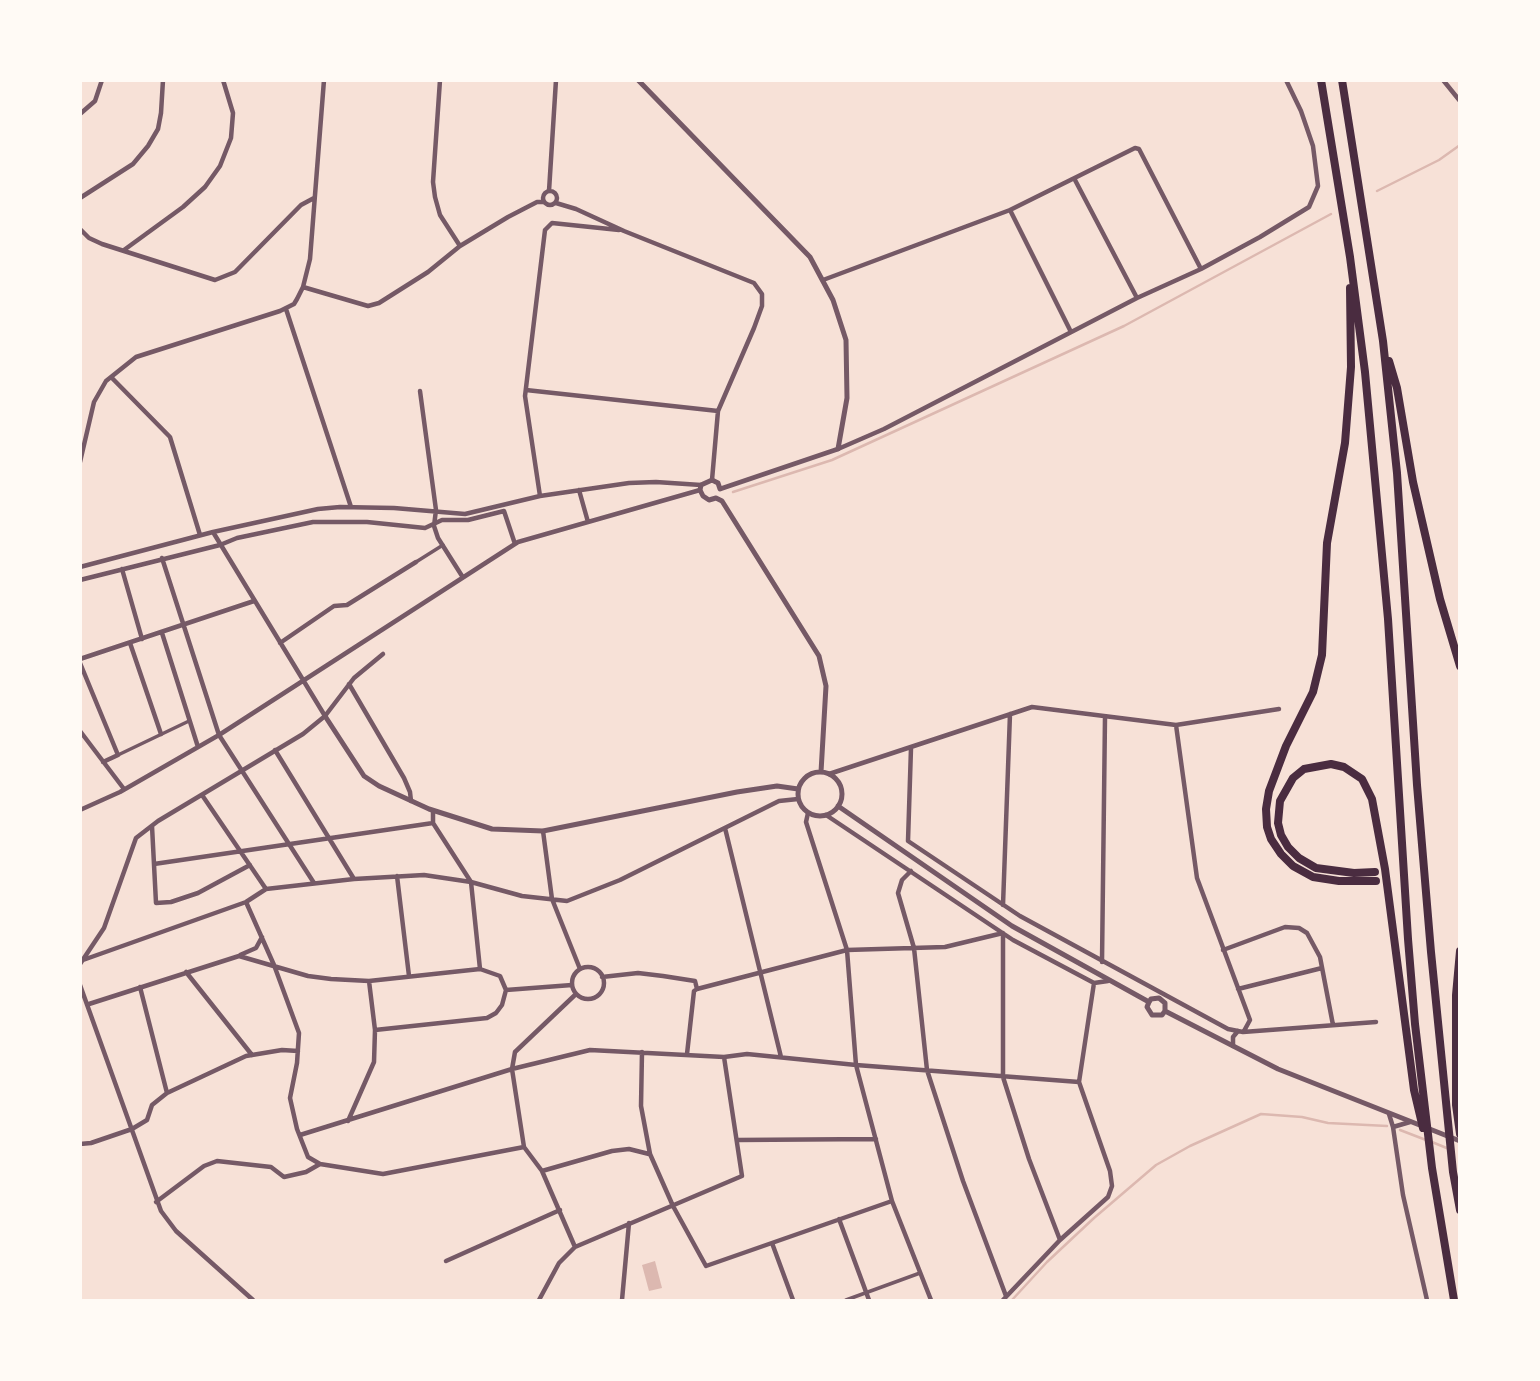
<!DOCTYPE html>
<html>
<head>
<meta charset="utf-8">
<style>
	body { margin:0 }
	#map { position:relative; width:1540px; height:1381px; overflow:hidden; background:#f7e1d7; font-family:"Space Grotesk",sans-serif }
	canvas { display:block }
	.frame { position:absolute; inset:0; border:82px solid #fffaf5; pointer-events:none }
</style>
</head>
<body>
<div id="map">
<canvas width="1540" height="1381"></canvas>
<div class="frame"></div>
</div>
<script>
const ctx = document.querySelector('canvas').getContext('2d');
ctx.lineJoin = 'round';
function paint(path, color) { ctx.fillStyle = color; ctx.fill(path, 'evenodd'); }
const poly = rows => new Path2D(rows.map(r => 'M' + r).join(''));
function stroke(path, color, width, dash) { ctx.strokeStyle = color; ctx.lineWidth = width; ctx.lineCap = dash ? 'butt' : 'round'; ctx.setLineDash(dash || []); ctx.stroke(path); }
const water = poly([
	[655,1261,662,1288,649,1291,642,1265]
]);
const stream = poly([
	[1377,191,1439,160,1460,145],
	[733,492,832,460,1124,326,1331,214],
	[1400,1130,1426,1140],
	[1432,1142,1449,1149],
	[1012,1300,1047,1262,1094,1218,1156,1165,1190,1146,1261,1114,1302,1117,1328,1123,1387,1126]
]);
const pedestrian = poly([
	[416,562,443,545],
	[118,755,189,721],
	[846,1300,920,1273]
]);
const minor = poly([
	[440,80,433,182,435,197,440,215,460,246],
	[1443,80,1460,101],
	[80,114,95,101,102,80],
	[1075,180,1137,298],
	'543 198a7 7 0 1 1 14 0a7 7 0 1 1-14 0Z',
	[549,191,556,80],
	[80,198,133,164,148,146,158,129,161,113,163,80],
	[556,203,576,209,624,231,754,283,762,294,762,306,754,328,718,411,712,480],
	[1010,210,1071,332],
	[80,229,89,238,102,244,215,280,235,272,301,205,314,198],
	[124,250,183,207,205,187,220,166,231,138,233,113,223,80],
	[823,280,1010,210,1135,148,1139,149,1201,269],
	[303,287,368,306,379,303,428,272,460,246,508,217,537,202,544,202],
	[286,309,351,507],
	[111,377,170,437,200,535],
	[526,390,718,411],
	[420,391,436,510,434,526,438,538,462,576],
	[838,449,884,429,1137,298,1201,269,1260,237,1309,207,1318,186,1313,146,1301,111,1286,80],
	[80,462,94,402,106,381,136,357,280,311,294,304,297,299,303,287,310,259,324,80],
	[579,490,588,522],
	[540,496,525,396,545,230,552,223,619,230],
	[504,511,515,544],
	[213,532,325,716],
	[162,558,219,735,314,883],
	[80,567,213,532,318,509,340,507,394,508,465,514,540,496,629,483,656,482,701,485],
	[122,569,142,639],
	[80,580,220,545,237,538,313,522,367,522,425,528,442,520,468,520,504,511],
	[162,633,198,747],
	[130,643,161,734],
	[280,643,334,606,347,605,416,562],
	[80,659,254,601],
	[80,663,118,755,103,762],
	[349,684,404,778,410,792,411,801],
	[1176,725,1197,878,1250,1020,1244,1031],
	[80,731,124,789],
	[911,748,908,841,1020,916,1228,1029,1243,1032,1376,1022],
	[275,750,354,879],
	[829,774,1032,707,1176,725,1279,709],
	[202,795,266,889],
	[80,810,120,792,219,735,518,542,700,490],
	[433,811,433,823,471,882,480,969],
	[808,813,806,822,847,950,856,1065,892,1201,931,1300],
	[826,815,1013,940,1094,983,1108,981],
	[152,826,156,903,171,902,198,893,250,865],
	[725,828,781,1057],
	[543,831,552,899,580,969],
	[154,864,433,823],
	[911,871,902,880,898,893,914,948,927,1070,963,1181,1006,1296],
	[397,876,409,976],
	[246,902,274,965,299,1033,297,1063,290,1098,297,1129,308,1157,320,1164],
	[1003,905,1010,714],
	[1003,934,1003,1077,1029,1159,1060,1240],
	[1223,950,1285,927,1299,928,1307,933,1320,957,1333,1025],
	[240,955,256,948,262,937],
	[83,960,246,902,266,889,354,879,424,875,471,882,522,896,567,901,620,880,779,801,798,799],
	[1102,962,1105,717],
	[80,964,104,928,136,838,158,821,303,734,325,716,354,678,383,654],
	'572 983a16 16 0 1 1 32 0a16 16 0 1 1-32 0Z',
	[186,972,252,1055],
	[602,977,638,973,663,976,695,981,697,989],
	[80,985,161,1211,176,1231,253,1300],
	[140,987,167,1093],
	[1238,989,1322,968],
	[89,1004,239,956,308,976,331,979,369,981,480,969,500,976,506,990,572,985],
	[375,1030,487,1018,496,1013,502,1005,506,990],
	[1233,1046,1233,1037,1238,1031],
	[642,1052,641,1106,650,1154,673,1206,706,1266,892,1201],
	[687,1054,694,991,697,989,847,950,945,947,1003,933],
	[1389,1114,1393,1127],
	[348,1121,374,1062,375,1030,369,981],
	[1410,1122,1393,1127,1403,1195,1427,1300],
	[300,1135,512,1069,590,1050,724,1057,747,1054,856,1065,1079,1082],
	[738,1140,876,1139],
	[80,1144,91,1143,132,1129,147,1120,152,1105,167,1093,246,1056,282,1050,298,1051],
	[542,1171,612,1151,629,1149,649,1154],
	[156,1202,204,1166,217,1161,271,1167,284,1177,306,1172,320,1164,383,1174,524,1147],
	[839,1219,869,1300],
	[772,1243,793,1300],
	[575,1247,542,1171,524,1147,512,1069,515,1052,576,994],
	[446,1261,560,1210],
	[539,1300,559,1263,575,1247,742,1176,724,1057],
	[622,1300,629,1223],
	[1003,1300,1060,1240,1108,1197,1112,1186,1110,1171,1079,1082,1094,983]
]);
const tertiary = poly([
	[638,80,810,257,833,300,846,340,847,398,838,449,720,489],
	[716,498,722,501,727,509,819,656,826,686,821,772],
	[716,498,709,500,703,496,700,490,701,485,712,480,718,483,720,489],
	[325,716,364,776,379,786,429,809,492,829,543,831,737,792,777,786,798,789],
	'798 794a22 22 0 1 1 44 0a22 22 0 1 1-44 0Z',
	[838,806,1012,926,1149,1002],
	[1149,1002,1147,1007,1152,1015,1162,1015,1165,1011],
	[1149,1002,1151,999,1159,998,1165,1003,1165,1011],
	[1165,1011,1278,1069,1460,1141]
]);
const motorway = poly([
	[1321,80,1350,257,1365,372,1388,619,1408,939,1415,1024,1432,1168,1454,1300],
	[1342,80,1383,341,1397,473,1417,785,1431,952,1453,1172,1460,1210],
	[1350,288,1351,367,1345,443,1327,543,1322,655,1313,692,1286,746,1269,791,1266,809,1267,827,1271,839,1281,854,1293,866,1313,877,1339,881,1376,881],
	[1389,361,1397,388,1413,482,1440,599,1460,666],
	[1375,872,1354,873,1316,868,1299,858,1288,847,1281,835,1278,823,1280,801,1293,778,1304,769,1331,764,1344,767,1362,779,1372,799,1385,869,1414,1090,1423,1128],
	[1460,951,1456,995,1456,1105,1460,1134]
]);
paint(water, '#dcb8b0');
stroke(stream, '#dcb8b0', 2.5);
stroke(pedestrian, '#755966', 3.5);
stroke(minor, '#755966', 4.5);
stroke(tertiary, '#755966', 5);
stroke(motorway, '#4a2c40', 8);
</script>
</body>
</html>
